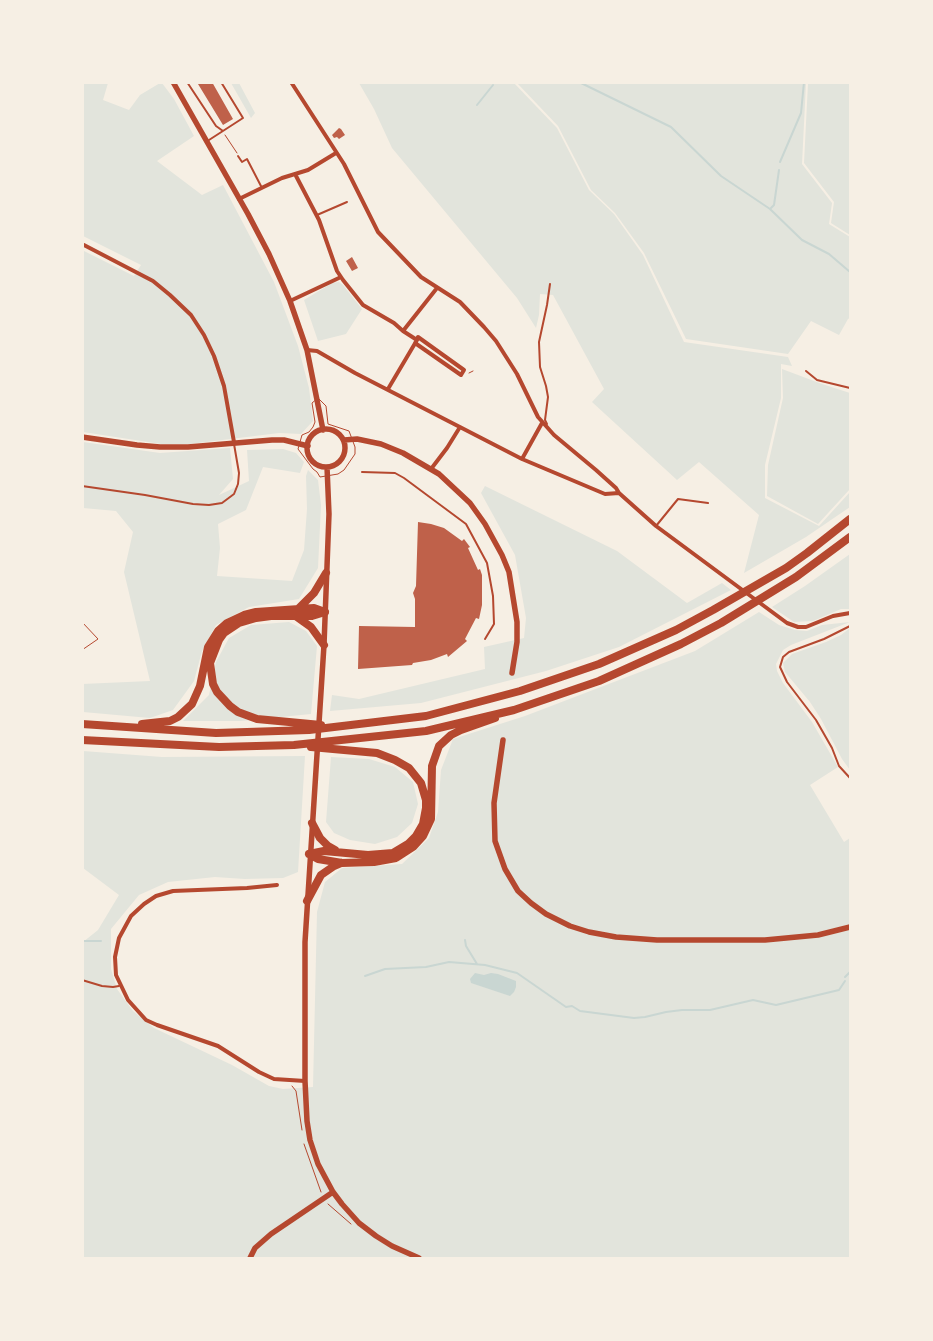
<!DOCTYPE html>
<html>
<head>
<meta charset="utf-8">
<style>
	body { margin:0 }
	#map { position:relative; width:933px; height:1341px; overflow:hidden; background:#f6efe4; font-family:"Golos Text",sans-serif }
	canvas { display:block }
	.frame { position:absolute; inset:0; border:84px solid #f6efe4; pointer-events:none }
</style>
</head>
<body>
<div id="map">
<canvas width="933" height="1341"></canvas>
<div class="frame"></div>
</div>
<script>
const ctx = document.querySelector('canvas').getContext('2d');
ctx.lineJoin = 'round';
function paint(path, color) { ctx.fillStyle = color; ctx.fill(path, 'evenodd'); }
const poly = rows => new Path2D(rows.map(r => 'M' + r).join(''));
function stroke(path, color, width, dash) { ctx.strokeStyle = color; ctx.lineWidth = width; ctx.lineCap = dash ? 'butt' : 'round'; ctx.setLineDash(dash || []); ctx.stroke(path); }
const green = poly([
	[83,83,108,83,103,100,129,110,140,95,160,83,162,83,174,99,194,136,157,161,202,195,223,185,274,282,298,346,309,388,313,421,301,434,279,433,190,444,161,444,83,432,82,250,134,276,141,265,83,236],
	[231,83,239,83,255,113,251,118],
	[359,83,514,83,557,128,589,190,614,214,643,255,684,342,788,357,792,366,781,364,781,398,765,465,765,498,819,526,850,492,850,507,806,537,744,573,759,515,699,462,677,480,592,402,604,389,553,295,540,294,539,315,536,328,517,298,392,148,374,109],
	[517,83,806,83,802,164,832,203,829,224,850,237,850,318,848,319,839,335,811,321,788,354,686,339,644,253,615,213,591,190,558,126],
	[808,83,850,83,850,235,831,223,834,202,804,163],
	[339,282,343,285,362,309,346,334,318,341,304,300,332,283],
	[782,369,822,384,850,393,850,489,818,524,767,496,768,465,783,398],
	[83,442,160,453,230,448,233,479,219,495,249,481,247,450,283,449,296,453,304,462,300,473,263,467,246,510,218,524,220,548,217,576,292,581,304,550,307,509,306,476,308,470,318,480,321,505,318,568,299,599,249,607,216,625,202,651,194,681,173,710,150,718,83,712,82,684,150,681,124,572,133,532,116,511,83,508],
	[485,486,617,551,687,603,722,583,731,590,619,647,546,671,421,703,330,711,332,695,359,699,485,669,484,647,524,638,526,618,515,555,481,493],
	[850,554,850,609,841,609,813,621,794,622,772,607,805,586],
	[759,612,779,625,795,630,807,631,822,625,850,622,791,645,783,650,776,664,777,671,783,683,812,722,838,767,810,785,844,842,850,838,850,1258,83,1258,83,942,98,930,119,895,83,868,83,751,162,757,305,756,298,872,283,878,245,879,215,877,168,882,139,895,111,929,111,969,117,989,133,1011,154,1028,232,1065,269,1086,283,1089,313,1087,317,912,325,882,342,868,402,864,429,838,438,812,441,770,453,739,525,716,695,651],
	[289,622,306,631,317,646,311,714,241,721,183,721,209,695,216,662,229,638,251,625],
	[850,628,850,770,842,759,821,719,810,702,785,672,783,663,792,654,826,642,841,635],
	[331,757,369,759,395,767,413,782,418,804,412,823,397,837,375,844,350,840,334,833,326,822]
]);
const water = poly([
	[475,973,484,975,491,973,498,974,516,981,516,987,514,992,510,996,471,983,470,979]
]);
const stream = poly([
	[579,82,671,127,721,176,770,209,802,240,829,254,850,272],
	[477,105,493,85],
	[780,162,801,113,804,82],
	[771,208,774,205,779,170],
	[465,940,466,946,477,964],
	[82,941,101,941],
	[365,976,385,969,426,967,449,962,485,965,517,973,566,1007,572,1006,580,1011,634,1018,645,1017,666,1012,682,1010,710,1010,753,1000,776,1005,839,990,845,981],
	[845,977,850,972]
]);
const building = poly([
	[201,82,212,82,233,119,223,125,198,84],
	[339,128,341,129,345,135,339,139,337,137,334,138,332,135],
	[352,257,358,268,352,271,346,261],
	[418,522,431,524,444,528,462,541,464,539,470,547,468,548,478,570,480,569,482,575,482,605,479,619,476,618,465,639,467,641,448,657,447,654,431,660,413,663,412,665,358,669,359,626,415,627,415,599,413,593,416,586]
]);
const path = poly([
	[225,135,237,153],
	[469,373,473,371],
	[318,398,326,406,328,424,349,431,355,447,355,454,344,470,338,474,320,477,317,472,313,469,298,449,302,435,309,432,313,427,315,422,312,403,318,398],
	[82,622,98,639,82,650],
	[292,1086,296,1091,302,1130],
	[304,1144,321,1192],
	[328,1204,351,1224]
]);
const service = poly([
	[187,82,216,126,223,131],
	[209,140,243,118,221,82],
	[238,156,242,162,247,159,262,188],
	[317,215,347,202],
	[806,371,817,380,850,388],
	[547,424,545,420,548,397,546,386,540,367,539,342,547,305,550,284],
	[362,472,395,473,404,478,466,524,487,563,493,596,494,624,485,639],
	[82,486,145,495,193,504,209,505,222,503,234,494,238,484,239,473,234,444],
	[656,526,678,499,708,503],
	[850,626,824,639,789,652,783,657,780,667,787,682,816,720,832,748,839,766,850,778],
	[82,980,102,986,113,987,119,986]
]);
const minor = poly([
	[291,82,344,164,378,232,421,277,460,302,484,327,496,341,517,374,538,417,554,435,596,470,616,488,619,493,656,526,787,623,798,627,806,627,833,616,850,613],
	[295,174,319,220,337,271,343,280,363,305,394,323,403,331,417,340,388,389],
	[239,199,282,178,308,170,336,153],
	[82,244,153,281,170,295,191,315,204,335,214,356,224,386,234,442],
	[290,301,341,277],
	[403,331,437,288],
	[415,343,461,375,464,370,418,337,417,340],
	[307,350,317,351,355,373,522,459,605,494,619,493],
	[522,459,542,423],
	[431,469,447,448,460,427],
	[277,885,247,888,173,891,156,896,144,904,131,916,119,938,115,957,116,975,128,1000,146,1020,157,1025,218,1046,259,1072,274,1079,305,1081]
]);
const secondary = poly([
	[173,82,248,214,269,254,290,301,307,350,323,430],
	'307 448a19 19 0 1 1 38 0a19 19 0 1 1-38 0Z',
	[82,437,137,445,160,447,188,447,272,440,284,440,308,446],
	[344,440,357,439,381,444,403,453,439,474,470,503,485,524,502,555,509,572,517,622,517,642,512,673],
	[327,467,329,514,324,645,305,942,305,1081,307,1121,310,1140,318,1164,333,1192,342,1204,359,1223,376,1236,392,1246,419,1258],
	[503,740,494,803,495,841,505,869,518,891,531,903,546,914,570,926,589,932,616,937,657,940,765,940,818,935,850,927],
	[250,1258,255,1248,271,1234,333,1192]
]);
const motorway = poly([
	[299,608,314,593,326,573],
	[297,617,311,627,324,645],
	[82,724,216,733,309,730,426,716,520,691,599,664,676,630,713,610,786,568,807,553,850,519],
	[142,724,170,721,178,717,192,704,200,686,208,647,218,631,227,623,244,615,256,612,314,608,325,612],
	[321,725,257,719,238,712,230,706,217,692,213,684,210,663,219,640,224,633,239,623,256,618,271,616,312,616,325,612],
	[82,740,219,747,294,745,426,731,514,710,599,681,681,644,721,623,796,577,850,537],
	[312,823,320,838,328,846,335,850],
	[309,854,324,851,368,855,393,853,408,844,416,836,423,824,426,808,426,800,421,783,409,768,395,760,377,753,311,747],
	[309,854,318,859,342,863,374,862,396,858,413,847,423,836,431,819,432,766,439,746,451,735,461,730,495,718],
	[307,901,321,875,334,866,341,863]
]);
paint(green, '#e2e4dc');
paint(water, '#c9d6d2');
stroke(stream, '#c9d6d2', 2);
paint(building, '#bf614a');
stroke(path, '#b5482f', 1);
stroke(service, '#b5482f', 2);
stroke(minor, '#b5482f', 4);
stroke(secondary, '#b5482f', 5.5);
stroke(motorway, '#b5482f', 8);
</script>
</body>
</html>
